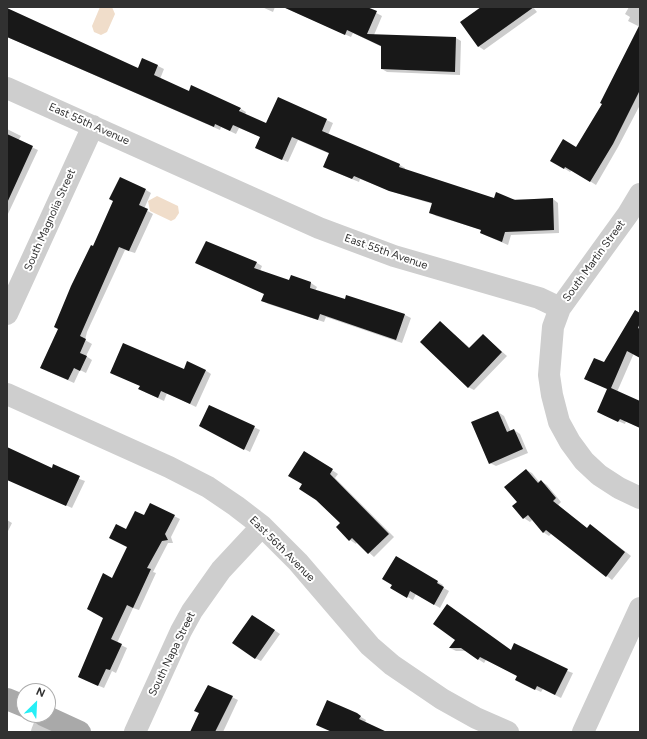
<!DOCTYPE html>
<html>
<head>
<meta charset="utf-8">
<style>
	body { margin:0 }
	#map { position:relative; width:647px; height:739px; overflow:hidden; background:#fff; font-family:Figtree,sans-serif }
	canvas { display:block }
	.frame { position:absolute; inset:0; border:8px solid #313131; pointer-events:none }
	.north { position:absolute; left:16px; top:683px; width:40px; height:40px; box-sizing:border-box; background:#fff; border:1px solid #adadad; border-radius:50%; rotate:24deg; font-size:11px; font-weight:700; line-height:16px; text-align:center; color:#313131 }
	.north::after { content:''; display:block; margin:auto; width:14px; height:18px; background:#25eff6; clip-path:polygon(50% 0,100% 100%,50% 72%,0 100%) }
</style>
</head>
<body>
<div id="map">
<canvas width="647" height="739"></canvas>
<div class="frame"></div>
<div class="north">N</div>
</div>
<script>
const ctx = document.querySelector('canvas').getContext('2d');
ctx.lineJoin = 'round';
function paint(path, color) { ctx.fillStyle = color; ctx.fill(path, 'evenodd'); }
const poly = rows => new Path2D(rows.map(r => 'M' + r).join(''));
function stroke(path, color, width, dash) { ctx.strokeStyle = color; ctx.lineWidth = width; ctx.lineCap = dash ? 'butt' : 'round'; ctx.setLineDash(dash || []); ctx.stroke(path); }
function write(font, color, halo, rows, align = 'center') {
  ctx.font = font + ' Figtree,sans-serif'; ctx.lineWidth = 4; ctx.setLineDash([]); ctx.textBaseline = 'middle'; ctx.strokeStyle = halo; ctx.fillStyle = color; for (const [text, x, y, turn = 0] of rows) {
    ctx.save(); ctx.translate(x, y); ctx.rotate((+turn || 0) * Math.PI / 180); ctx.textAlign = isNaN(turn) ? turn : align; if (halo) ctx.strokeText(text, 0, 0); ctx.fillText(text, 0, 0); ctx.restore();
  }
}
const water = poly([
	[100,7,112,7,115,14,107,32,101,35,94,32,92,26],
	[157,196,178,206,179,213,175,219,171,221,150,211,148,201]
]);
const shadow = poly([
	[262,7,275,7,273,12],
	[283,7,365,7,382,16,374,35,456,38,461,41,460,75,387,72,382,69,382,47,353,33,351,37],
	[483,7,533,7,537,12,484,50,478,46],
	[629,7,640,7,640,105,618,147,596,185,572,170,570,172,552,161,576,148,603,104,640,27,628,21,630,17,625,14],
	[7,10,138,69,143,59,158,66,164,69,160,79,238,116,241,109,246,112,245,115,267,124,278,98,333,123,328,135,400,165,405,168,405,170,494,199,553,199,558,203,559,233,511,235,508,245,487,236,481,233,482,230,436,216,430,212,433,204,396,193,360,179,359,182,330,170,324,167,330,154,298,140,288,162,262,151,261,137,239,128,236,134,221,127,220,130,7,37],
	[7,129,21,136,18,141,38,150,7,216],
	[146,190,151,193,144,209,153,214,135,253,125,250,87,332,85,340,92,344,86,356,92,360,86,373,80,370,74,383,47,371,94,247],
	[206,242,257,263,262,266,260,271,290,281,291,277,311,283,317,287,315,291,346,300,347,296,405,315,411,318,402,343,326,317,324,322,268,304,263,301,265,294],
	[640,314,640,357,634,353,617,392,640,402,640,428,626,421,625,424,604,415,608,389,605,364],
	[440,322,470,348,483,335,507,356,474,390,468,387],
	[184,370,205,370,211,374,196,407,167,393,164,401,145,392],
	[210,406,260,430,250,452,206,429],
	[498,412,504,416,511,432,514,430,520,434,528,453,496,466,490,463],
	[7,448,52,469,85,481,72,508,7,479],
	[310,456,338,474,335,478,394,537,374,557,357,542,356,544,350,540,337,527,341,523],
	[526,470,532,473,540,483,541,481,547,485,561,502,558,505,588,529,596,529,631,556,612,580,552,533,549,536,543,532,533,519,530,522,524,518,518,502],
	[174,516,180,519,171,537,173,543,168,543,153,572,156,573,139,610,133,608,117,643,127,648,116,673,112,671,104,688,85,680,105,618,113,579,128,546,126,530,144,517],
	[7,520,12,523,7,533],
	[397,557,443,585,442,587,449,591,440,608,416,594,413,600,392,588],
	[258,619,280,634,261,661,255,658],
	[456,640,512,651,573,673,561,698,543,689,541,692,522,683,518,676,486,660,484,663,466,651,456,651,450,648],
	[209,686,238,700,223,732,197,732,200,713],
	[356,714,366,720,365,723,386,732,333,732]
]);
const building = poly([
	[283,7,367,7,377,11,367,34,456,37,455,72,381,69,381,46,347,30,345,35],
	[481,7,534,7,478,47,460,22],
	[7,8,138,68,142,58,158,65,154,75,189,91,191,85,241,108,239,111,266,123,278,97,327,119,322,131,400,164,399,167,494,198,496,192,515,200,553,198,554,230,505,232,502,242,480,233,481,230,429,213,432,203,389,191,354,176,352,179,323,167,329,153,292,137,282,160,255,148,260,137,233,125,230,131,215,124,214,127,7,37],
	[640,24,640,90,613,144,590,182,565,167,564,169,550,161,563,139,576,147,602,104,600,103],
	[7,134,33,146,7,203],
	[120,177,146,189,139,205,148,209,129,251,119,247,80,336,86,339,80,353,87,356,80,371,74,368,68,380,40,368,58,329,54,327,71,286,91,245,93,246,113,201,109,199],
	[206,241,257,262,254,268,289,280,291,275,311,282,310,288,345,299,346,295,405,314,396,340,320,314,318,320,261,301,264,294,195,263],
	[635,310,640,313,640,323,638,328,640,329,640,358,627,351,611,388,640,401,640,428,620,419,618,422,597,412,607,389,584,379,594,358,604,362],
	[440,321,469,348,483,334,502,352,468,388,420,342],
	[123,343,184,369,187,361,206,370,190,404,161,391,158,398,138,389,140,386,110,373],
	[209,405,255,426,244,450,199,426],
	[498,411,507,432,514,429,523,449,489,464,471,422],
	[7,447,52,468,53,464,80,476,66,506,7,480],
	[304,451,333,469,330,474,389,534,368,554,352,538,349,541,336,527,340,523,316,500,299,489,302,484,288,476],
	[526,469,538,483,541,480,556,498,553,501,587,528,590,524,625,552,606,577,546,530,543,533,528,515,523,519,512,506,517,502,504,487],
	[150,503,175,515,165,534,168,540,162,541,147,568,151,569,133,608,127,605,111,639,122,644,110,670,106,669,98,686,78,677,103,618,87,609,103,573,112,578,127,547,109,538,116,524,126,529,135,511,144,515],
	[396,556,438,581,437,583,444,587,434,605,410,591,407,598,390,588,392,585,382,579],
	[447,604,511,650,514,643,568,669,555,695,537,686,535,690,515,680,517,676,480,657,478,660,461,648,449,648,455,640,433,624],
	[252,615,275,630,255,659,232,643],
	[208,685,233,696,215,732,190,732,199,713,194,711],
	[327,700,357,713,361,716,359,719,387,732,332,732,316,725]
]);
const minor = poly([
	[7,88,319,228,394,256,539,298,560,308,553,327,549,375,552,395,559,422,570,442,584,461,599,475,619,488,640,498],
	[560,308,628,214,640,194],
	[7,314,93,126],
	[7,394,169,467,208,487,236,506,262,526,298,562,370,646,392,665,442,699,476,718,508,732],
	[42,732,48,717],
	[135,732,181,631,192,611,221,570,262,526],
	[583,732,640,608]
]);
const major = poly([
	[7,699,24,706],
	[43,715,80,732]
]);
const streetNames = [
	["East 55th Avenue",89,124,24],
	["South Magnolia Street",50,220,-66],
	["East 55th Avenue",386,252,19],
	["South Martin Street",594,261,-54],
	["East 56th Avenue",282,549,45],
	["South Napa Street",172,654,-64]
];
paint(water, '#f0ddca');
paint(shadow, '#0003');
paint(building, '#181818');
stroke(minor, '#cecece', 22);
stroke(major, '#a9a9a9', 22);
write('11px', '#313131', '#fff', streetNames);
</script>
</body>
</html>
